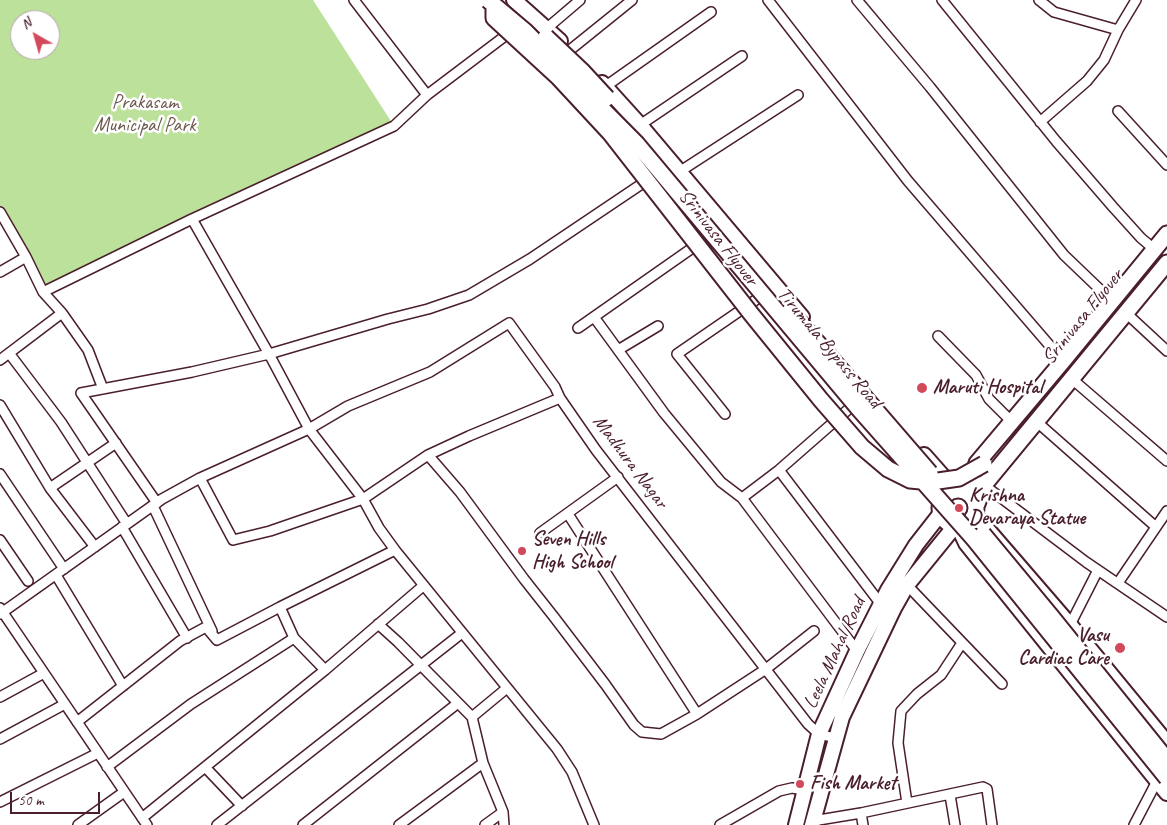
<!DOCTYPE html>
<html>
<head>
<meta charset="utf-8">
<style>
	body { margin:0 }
	#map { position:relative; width:1167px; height:825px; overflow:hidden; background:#fff; font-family:Caveat,sans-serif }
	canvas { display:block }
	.north { position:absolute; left:10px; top:10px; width:50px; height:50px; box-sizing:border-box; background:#fff; border:1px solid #b7a5aa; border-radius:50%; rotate:322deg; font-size:14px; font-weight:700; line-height:20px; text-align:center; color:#4a1f2b }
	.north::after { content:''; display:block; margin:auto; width:18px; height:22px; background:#d1495b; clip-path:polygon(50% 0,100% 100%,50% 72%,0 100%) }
	.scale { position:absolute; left:10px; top:792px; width:90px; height:22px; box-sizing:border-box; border:2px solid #4a1f2b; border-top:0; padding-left:6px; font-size:15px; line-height:18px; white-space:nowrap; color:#4a1f2b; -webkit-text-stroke:4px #fff; paint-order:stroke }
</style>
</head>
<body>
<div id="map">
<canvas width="1167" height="825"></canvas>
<div class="north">N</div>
<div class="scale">50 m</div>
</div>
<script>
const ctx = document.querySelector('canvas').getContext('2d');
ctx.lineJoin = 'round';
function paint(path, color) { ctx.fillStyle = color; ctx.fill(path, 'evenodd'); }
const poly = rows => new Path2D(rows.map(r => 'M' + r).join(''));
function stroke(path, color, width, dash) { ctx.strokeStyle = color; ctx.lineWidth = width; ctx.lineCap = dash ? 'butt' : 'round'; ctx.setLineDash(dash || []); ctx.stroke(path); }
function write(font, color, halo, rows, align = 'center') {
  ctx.font = font + ' Caveat,sans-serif'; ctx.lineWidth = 5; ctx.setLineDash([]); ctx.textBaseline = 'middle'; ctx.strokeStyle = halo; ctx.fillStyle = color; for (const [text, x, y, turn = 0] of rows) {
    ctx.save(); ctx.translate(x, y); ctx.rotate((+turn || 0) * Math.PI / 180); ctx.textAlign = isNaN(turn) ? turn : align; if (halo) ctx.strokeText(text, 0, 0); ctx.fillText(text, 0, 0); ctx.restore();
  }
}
const green = poly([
	[0,0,313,0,394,126,43,292,0,214],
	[20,20,50,20,50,50,20,50]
]);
const street = poly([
	[354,0,427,95],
	[768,0,908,181,1063,361],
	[857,0,930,87,1064,255,1112,301],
	[942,0,1056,141,1113,207,1141,238,1154,249],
	[1039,0,1054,12,1118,30],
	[546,29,580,0],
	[570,50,632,0],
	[606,86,711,12],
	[1118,111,1167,165],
	[1040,122,1087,81,1104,60,1118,30,1136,0],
	[640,125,742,56],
	[679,172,798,95],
	[0,212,26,257,43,292,192,219,394,126,427,95,513,30],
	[192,219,269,354,309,429,363,499,379,528,395,550,557,749,572,772,594,825],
	[0,272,26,257],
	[43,292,62,313,88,350,103,389],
	[1125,312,1167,351],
	[594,317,664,413,721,482,742,498,857,651],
	[578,328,708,237],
	[938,336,976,375,989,399,1012,422],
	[618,350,658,326],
	[9,353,61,422,127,524],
	[0,360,62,313],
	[1072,379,1167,461],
	[0,405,50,488,95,547],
	[725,414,677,354,760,297],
	[1037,422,1156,527],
	[428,455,460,492,524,579,554,617,605,684,634,725,642,732,661,734,697,714,766,669,814,631],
	[779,470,880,603],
	[0,474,64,569],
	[200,478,233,540,270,531,363,499,428,455,469,436,560,398,596,450,808,724,819,734,835,738],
	[984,485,1086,562,1167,617],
	[50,488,116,443],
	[742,498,779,470,851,407],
	[157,503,81,393,192,372,269,354,388,319,428,309,469,295,530,259,655,175],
	[153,506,212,631],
	[568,514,697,714],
	[122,527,187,638],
	[540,533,618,477],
	[0,540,28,581],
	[56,575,123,686],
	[1118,583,1167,511],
	[907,585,1002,684],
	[0,608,147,825],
	[0,614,162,499,200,478,309,429,348,406,430,372,509,323,555,387,560,398],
	[378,624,398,642,472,717,483,763,503,812,504,825],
	[1070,625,1098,570],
	[325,670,294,638,280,607,395,550],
	[0,697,44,673],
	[472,717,507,688],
	[77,722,180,641,206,627,217,640,280,607],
	[0,739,65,704],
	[107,767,191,704,294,638],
	[205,767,242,806],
	[950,795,955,825],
	[0,802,98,753],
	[907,803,898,743,901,711,917,694,941,675,962,643],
	[861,813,863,825],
	[142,818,325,670,423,586],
	[813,821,861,813,983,787,987,789,992,825],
	[78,825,124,792],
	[217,825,462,633],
	[303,825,458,703],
	[399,825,483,763],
	[485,825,503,812],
	[720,825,779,791,792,788,804,790],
	[1134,825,1157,781]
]);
const secondary = poly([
	[514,0,560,41],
	[602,83,640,125,802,317],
	[924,455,955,490],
	[975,515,1070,625,1167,743],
	[958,526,966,543,1167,793],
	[796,825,819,734,857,651,888,590,916,545,941,513],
	[812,825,842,717,894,608,907,585,955,526]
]);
const primary = poly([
	'940 508a18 18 0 1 1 36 0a18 18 0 1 1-36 0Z',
	[968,492,977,463,1063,361,1167,234],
	[977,504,984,485,1167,263]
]);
const primaryBridge = poly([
	[488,0,525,31,637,144,858,408,974,539,1167,778],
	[494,6,494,18,558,77,610,133,752,315,821,400,862,447,888,469,910,480,931,482,959,478,984,464],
	[546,37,583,72,607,98],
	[790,311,930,473],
	[983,534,1051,616,1167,760]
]);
const markers = [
	[922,388,6,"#d1495b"],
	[959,508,5,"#d1495b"],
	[522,551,5,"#d1495b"],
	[1120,648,6,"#d1495b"],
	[800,784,5,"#d1495b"]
];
const parkNames = [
	["Prakasam",145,103],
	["Municipal Park",145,126]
];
const streetNames = [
	["Srinivasa Flyover",718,238,52],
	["Srinivasa Flyover",1083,317,-51],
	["Tirumala Bypass Road",829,348,50],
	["Madhura Nagar",630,462,53],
	["Leela Mahal Road",835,653,-65]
];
const poiNames = [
	["Maruti Hospital",933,388],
	["Krishna",969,496],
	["Devaraya Statue",969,519],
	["Seven Hills",532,540],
	["High School",532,563],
	["Vasu",1109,636,"right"],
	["Cardiac Care",1109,659,"right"],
	["Fish Market",810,784]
];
paint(green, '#bce19b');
stroke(street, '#4a1f2b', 12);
stroke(secondary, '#4a1f2b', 18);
stroke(primary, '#4a1f2b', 19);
stroke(street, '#fff', 9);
stroke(secondary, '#fff', 14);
stroke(primary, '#fff', 15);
stroke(primaryBridge, '#4a1f2b', 19, []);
stroke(primaryBridge, '#fff', 15);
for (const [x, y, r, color] of markers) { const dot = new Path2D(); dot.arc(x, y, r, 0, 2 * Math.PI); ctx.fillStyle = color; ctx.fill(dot); stroke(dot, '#fff', 2); }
write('20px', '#6c594d', '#fff', parkNames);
write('20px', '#4a1f2b', '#fff', streetNames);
write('bold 20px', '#4a1f2b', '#fff', poiNames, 'left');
</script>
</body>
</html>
